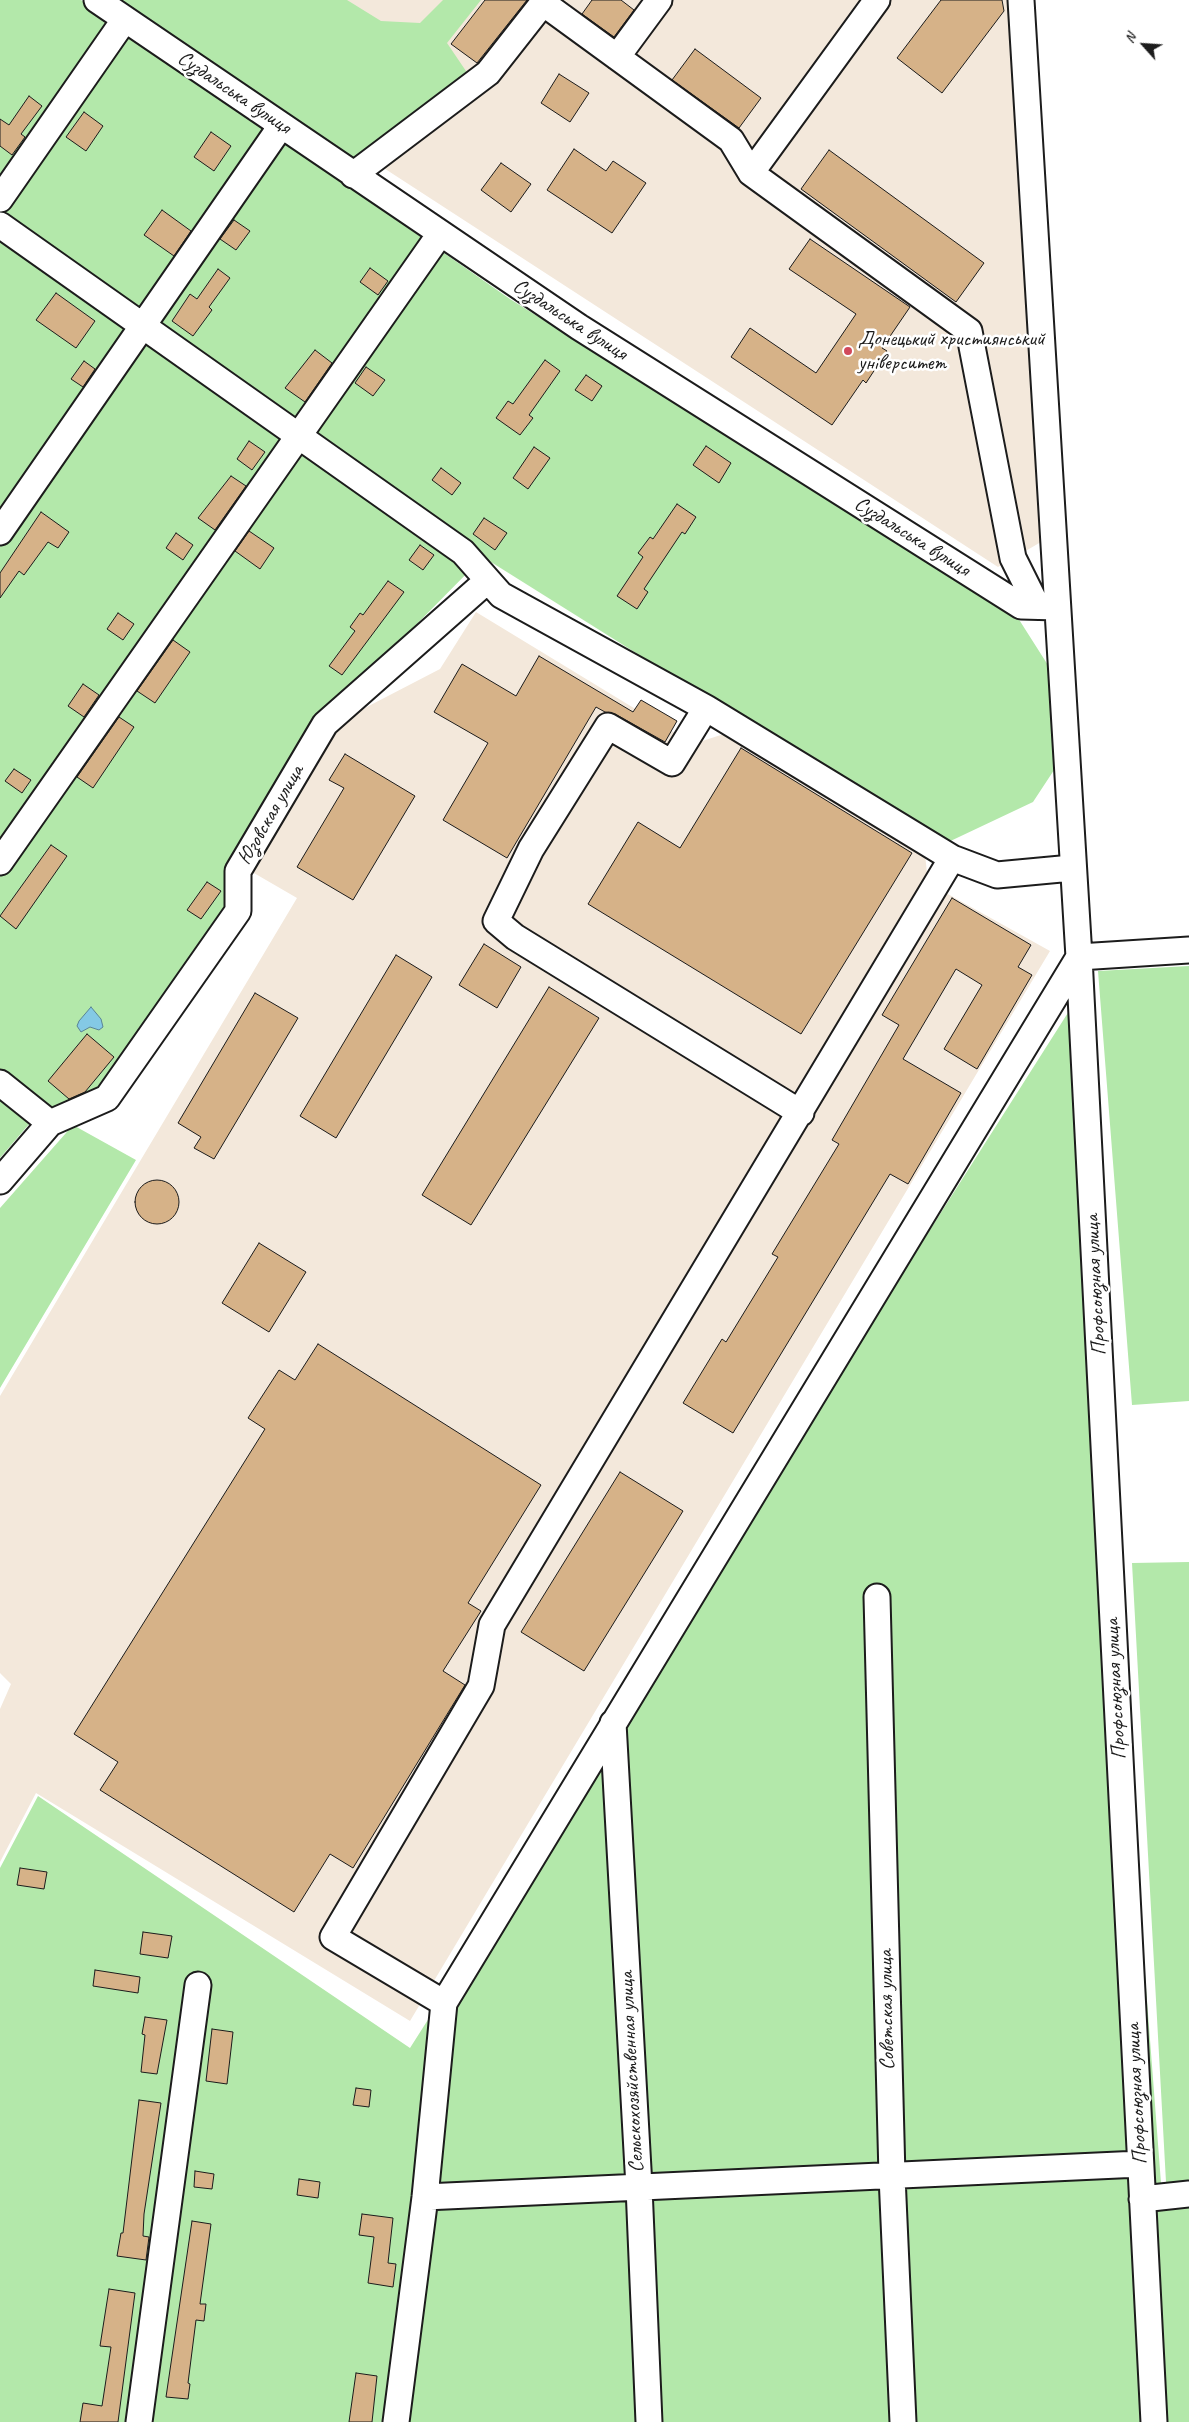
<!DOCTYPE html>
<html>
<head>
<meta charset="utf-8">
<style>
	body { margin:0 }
	#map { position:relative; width:1189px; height:2422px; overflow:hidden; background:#fff; font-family:Caveat,sans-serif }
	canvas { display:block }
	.north { position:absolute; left:1119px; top:20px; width:50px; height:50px; -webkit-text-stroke:4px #fff; paint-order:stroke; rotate:296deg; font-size:14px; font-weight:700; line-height:20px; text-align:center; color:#1c1c1c }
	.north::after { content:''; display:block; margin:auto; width:18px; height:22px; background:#1c1c1c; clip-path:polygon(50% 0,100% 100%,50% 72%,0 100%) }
</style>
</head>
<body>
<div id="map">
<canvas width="1189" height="2422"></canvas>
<div class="north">N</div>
</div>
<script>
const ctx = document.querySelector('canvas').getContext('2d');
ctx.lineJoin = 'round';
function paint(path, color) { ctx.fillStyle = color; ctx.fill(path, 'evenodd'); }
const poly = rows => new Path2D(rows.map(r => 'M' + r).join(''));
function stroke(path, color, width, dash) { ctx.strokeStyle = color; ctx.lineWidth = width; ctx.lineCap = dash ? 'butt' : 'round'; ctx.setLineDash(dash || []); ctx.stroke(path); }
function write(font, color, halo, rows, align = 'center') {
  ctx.font = font + ' Caveat,sans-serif'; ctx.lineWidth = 5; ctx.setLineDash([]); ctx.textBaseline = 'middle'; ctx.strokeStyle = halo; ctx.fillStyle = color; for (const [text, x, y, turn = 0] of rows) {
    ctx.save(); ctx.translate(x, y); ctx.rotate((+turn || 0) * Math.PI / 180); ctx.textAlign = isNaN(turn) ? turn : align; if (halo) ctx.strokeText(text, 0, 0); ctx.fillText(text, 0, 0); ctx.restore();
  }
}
const built = poly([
	[138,0,1009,0,1041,542,998,567,356,150],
	[476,612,693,744,730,732,925,854,928,883,1050,951,410,2021,36,1793,0,1862,0,1709,11,1684,0,1673,0,1396,297,898,247,869,334,724,440,669]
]);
const green = poly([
	[0,0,81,0,510,299,1018,618,1053,673,1058,764,1033,802,942,845,483,557,320,722,233,909,99,1095,30,1123,0,1158],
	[121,0,347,0,381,21,420,23,443,0,481,0,447,43,468,74,352,159],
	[1189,966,1189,1401,1132,1405,1098,971],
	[1071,1008,1161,2183,1166,2182,1132,1563,1189,1562,1189,2422,0,2422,0,1868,38,1796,410,2048],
	[73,1125,136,1160,0,1388,0,1208]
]);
const water = poly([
	[91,1007,101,1019,103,1027,99,1030,90,1027,81,1032,77,1026,79,1021,91,1007]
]);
const building = poly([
	[485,0,527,0,477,63,451,44,485,0],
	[592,0,621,0,634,10,614,37,582,14,592,0],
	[941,0,1002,0,1004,11,942,93,897,58,941,0],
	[695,49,761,98,739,128,672,80,695,49],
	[559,74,589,93,570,122,541,103,559,74],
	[29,96,42,106,21,134,25,137,12,155,0,146,0,119,9,125,29,96],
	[84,112,103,126,86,151,66,137,84,112],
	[211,132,231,146,214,171,194,157,211,132],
	[574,149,606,171,613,161,646,183,612,233,547,190,574,149],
	[829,150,984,263,956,302,801,189,829,150],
	[501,163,531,184,511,212,481,190,501,163],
	[162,210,191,231,174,256,144,235,162,210],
	[234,220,250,231,236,250,220,239,234,220],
	[810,239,910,307,882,348,887,351,866,383,863,380,832,425,731,357,750,328,816,373,856,314,789,269,810,239],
	[370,268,388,281,378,295,360,282,370,268],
	[218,269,230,278,209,307,212,310,193,336,172,321,190,294,197,299,218,269],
	[56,293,95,321,76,348,36,320,56,293],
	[315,350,332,363,305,402,285,388,315,350],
	[545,360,560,371,529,415,533,418,520,435,496,418,508,401,513,404,545,360],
	[84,361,95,369,83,387,71,379,84,361],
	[366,367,385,380,373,396,355,383,366,367],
	[586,375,602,386,592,401,575,390,586,375],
	[249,441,265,452,252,470,237,459,249,441],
	[706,446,731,463,719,483,693,465,706,446],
	[534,447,550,458,528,489,513,478,534,447],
	[441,468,461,483,452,495,432,480,441,468],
	[231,476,246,486,215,530,198,518,231,476],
	[677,504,696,517,685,534,682,532,644,589,648,592,637,609,617,596,643,557,638,553,650,537,653,539,677,504],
	[41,512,69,532,58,548,48,542,24,575,19,571,0,598,0,573,41,512],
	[484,518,507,533,495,550,473,534,484,518],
	[249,531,274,548,260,569,235,551,249,531],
	[176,533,193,545,183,560,166,548,176,533],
	[420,545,434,555,423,570,409,560,420,545],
	[388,581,404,592,342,675,329,666,355,631,350,627,360,613,363,615,388,581],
	[118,613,134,624,123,640,107,629,118,613],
	[173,640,190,652,155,703,137,691,173,640],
	[539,656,633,712,641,700,677,721,665,742,615,714,605,712,596,707,507,858,443,820,488,743,434,712,462,664,516,696,539,656],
	[83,684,99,695,84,717,68,706,83,684],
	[119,717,134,727,93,788,77,777,119,717],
	[741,748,912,853,801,1034,588,904,638,822,680,848,741,748],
	[345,754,415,796,353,900,297,867,344,788,329,780,345,754],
	[14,769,31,780,22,793,5,781,14,769],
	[51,845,67,856,16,929,0,916,51,845],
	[207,882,221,891,201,919,187,910,207,882],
	[952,898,1031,945,1018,967,1032,975,977,1069,944,1049,982,985,956,969,903,1059,961,1093,908,1184,890,1174,733,1433,683,1403,722,1339,726,1342,778,1257,772,1254,839,1144,832,1140,899,1025,882,1015,952,898],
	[484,944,521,967,497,1008,459,985,484,944],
	[396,955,432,977,336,1138,300,1116,396,955],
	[549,987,599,1018,471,1225,422,1195,549,987],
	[255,993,298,1018,214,1159,194,1148,201,1137,178,1123,255,993],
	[87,1034,114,1057,85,1092,69,1099,48,1081,87,1034],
	'135 1202a22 22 0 1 1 44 0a22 22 0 1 1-44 0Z',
	[259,1243,306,1272,269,1332,222,1303,259,1243],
	[318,1344,541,1485,468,1603,481,1611,443,1671,465,1685,353,1868,330,1854,294,1912,100,1790,118,1762,74,1734,265,1429,248,1418,279,1370,295,1380,318,1344],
	[620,1472,683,1511,584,1671,521,1632,620,1472],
	[20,1868,47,1872,44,1889,17,1885,20,1868],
	[143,1932,172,1936,168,1958,140,1954,143,1932],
	[95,1970,140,1977,138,1993,93,1986,95,1970],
	[145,2017,167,2020,157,2074,141,2072,145,2035,142,2034,145,2017],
	[212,2029,233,2032,227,2084,206,2081,212,2029],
	[356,2088,371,2090,369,2107,353,2105,356,2088],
	[139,2100,161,2103,144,2214,143,2236,149,2237,146,2260,117,2256,121,2233,123,2233,139,2100],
	[195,2171,214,2174,212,2189,194,2187,195,2171],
	[299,2179,320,2182,318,2198,297,2195,299,2179],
	[362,2214,393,2218,388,2263,396,2264,393,2287,368,2283,374,2237,359,2235,362,2214],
	[192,2221,211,2224,200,2304,206,2304,204,2321,196,2320,188,2383,190,2384,188,2399,166,2397,192,2221],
	[109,2289,135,2293,118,2422,80,2422,83,2403,102,2406,111,2347,100,2346,109,2289],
	[356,2373,377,2376,372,2422,349,2422,356,2373]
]);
const minor = poly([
	[97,0,579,327,1021,606,1057,607],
	[1021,0,1079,957,1189,950],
	[617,57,659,0],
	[751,173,877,0],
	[353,175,488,73,543,3,731,140,751,173,969,331,1013,558,1037,606],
	[0,199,125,19],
	[0,225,463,552,501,595,706,708,952,858,997,875,1072,868],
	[0,532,281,126],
	[706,708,672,763,608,726,531,849,496,921,515,937,801,1113],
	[0,862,440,234],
	[1079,957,1154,2422],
	[0,1083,50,1123],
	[0,1181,50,1123,107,1098,238,911,238,871,325,724,487,581],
	[877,1597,892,2176,903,2422],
	[613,1723,639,2187,649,2422],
	[444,2003,333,1937,481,1686,492,1625,952,858],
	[425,2197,1140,2164],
	[1142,2199,1189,2194],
	[139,2422,198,1985],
	[396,2422,425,2197,444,2003,1079,957]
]);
const markers = [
	[848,351,5,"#d1495b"]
];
const streetNames = [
	["Суздальська вулиця",234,93,34],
	["Суздальська вулиця",570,320,33],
	["Суздальська вулиця",912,537,32],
	["Юзовская улица",271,815,-60],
	["Профсоюзная улица",1096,1285,-93],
	["Профсоюзная улица",1116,1689,-93],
	["Советская улица",887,2010,-91],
	["Сельскохозяйственная улица",632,2072,-93],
	["Профсоюзная улица",1137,2094,-93]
];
const poiNames = [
	["Донецький християнський",858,339],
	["університет",858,363]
];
paint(built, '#f3e8db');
paint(green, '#b3e8aa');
paint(water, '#84c9e5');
stroke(water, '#5a8495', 1);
paint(building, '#d6b288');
stroke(building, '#1c1c1c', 1);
stroke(minor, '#1c1c1c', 29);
stroke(minor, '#fff', 25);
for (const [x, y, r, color] of markers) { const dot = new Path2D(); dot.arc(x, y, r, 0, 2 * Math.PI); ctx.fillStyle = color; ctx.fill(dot); stroke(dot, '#fff', 2); }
write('21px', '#1c1c1c', '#fff', streetNames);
write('21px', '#1c1c1c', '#fff', poiNames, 'left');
</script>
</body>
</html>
